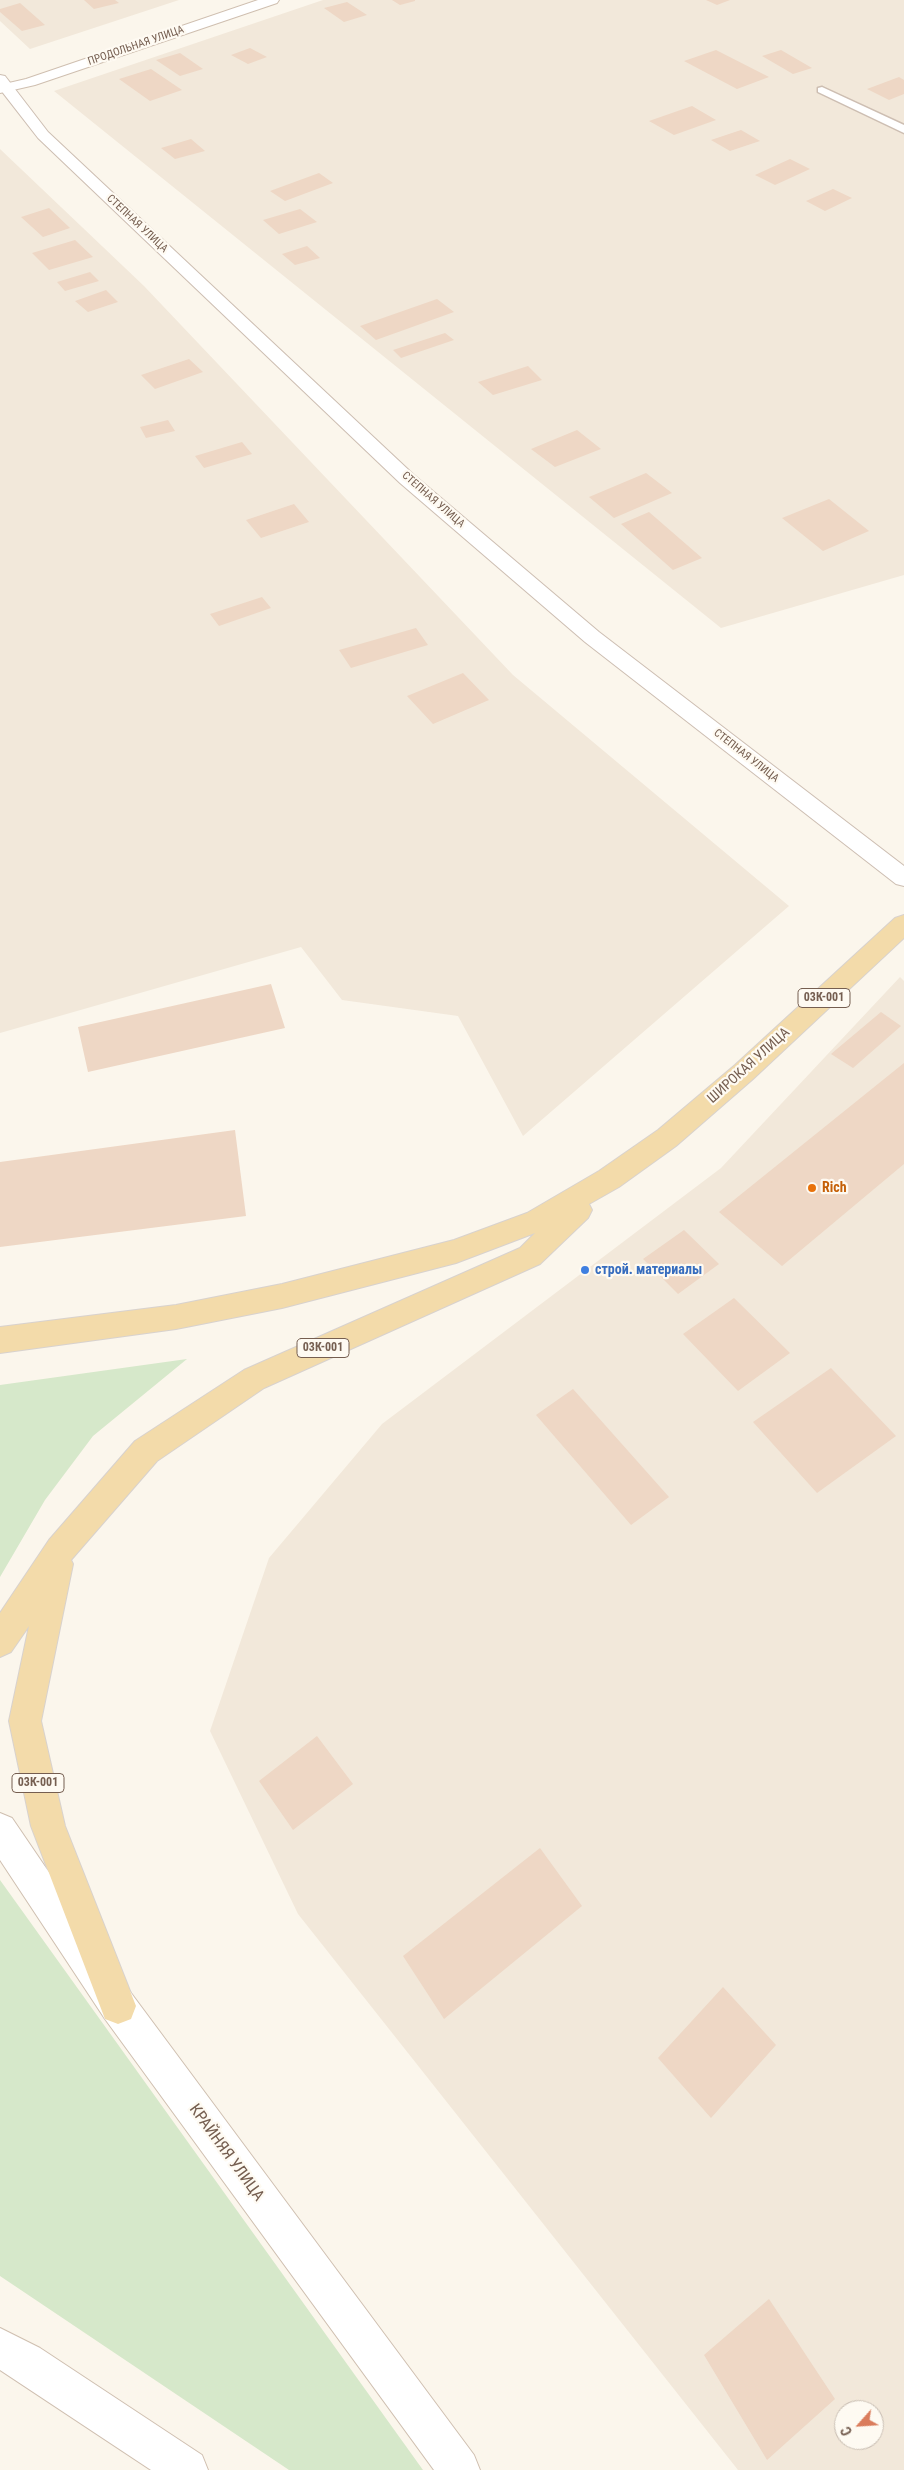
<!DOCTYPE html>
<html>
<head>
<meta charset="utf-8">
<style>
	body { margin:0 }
	#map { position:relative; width:904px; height:2470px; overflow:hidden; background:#fbf6ec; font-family:"Roboto Condensed",sans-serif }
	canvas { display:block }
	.north { position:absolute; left:834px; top:2400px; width:50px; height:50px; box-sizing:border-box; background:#fefaf2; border:1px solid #c7bcb1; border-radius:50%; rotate:244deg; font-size:14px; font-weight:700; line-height:20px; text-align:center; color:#755e50 }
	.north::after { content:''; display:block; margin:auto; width:18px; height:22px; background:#da7c5c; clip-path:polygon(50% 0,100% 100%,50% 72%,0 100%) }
</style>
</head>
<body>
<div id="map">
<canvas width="904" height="2470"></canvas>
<div class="north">С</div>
</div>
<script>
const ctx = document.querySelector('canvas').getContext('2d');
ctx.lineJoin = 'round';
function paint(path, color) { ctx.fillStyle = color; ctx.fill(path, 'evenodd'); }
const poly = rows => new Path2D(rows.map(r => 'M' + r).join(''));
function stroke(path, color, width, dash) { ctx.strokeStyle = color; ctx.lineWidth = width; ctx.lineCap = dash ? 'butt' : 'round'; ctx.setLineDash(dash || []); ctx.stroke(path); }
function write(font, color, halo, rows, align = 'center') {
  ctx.font = font + ' "Roboto Condensed",sans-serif'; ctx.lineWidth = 4.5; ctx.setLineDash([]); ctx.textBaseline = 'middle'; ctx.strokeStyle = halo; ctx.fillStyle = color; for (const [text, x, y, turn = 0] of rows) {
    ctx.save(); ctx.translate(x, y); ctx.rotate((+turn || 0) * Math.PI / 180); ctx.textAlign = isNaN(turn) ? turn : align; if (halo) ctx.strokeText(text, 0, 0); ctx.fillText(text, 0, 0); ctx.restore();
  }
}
const residential = poly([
	[0,0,179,0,30,49,0,21],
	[323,0,904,0,904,575,721,628,54,91],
	[0,149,144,286,513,675,789,906,523,1136,458,1016,342,1000,301,947,0,1033],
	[900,977,904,981,904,2470,738,2470,298,1914,210,1731,269,1558,382,1424,721,1168],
	[844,2410,874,2410,874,2440,844,2440]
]);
const green = poly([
	[187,1359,93,1436,45,1500,0,1577,0,1385],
	[0,1880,423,2470,289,2470,0,2276]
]);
const building = poly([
	[84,0,115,0,119,3,94,9],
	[392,0,415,0,415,1,400,5],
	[706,0,730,0,717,5],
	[347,2,367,15,344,22,324,8],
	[20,3,45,25,22,31,0,12,0,9],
	[250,48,267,57,248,64,231,55],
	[716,50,769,77,737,89,684,61],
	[781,50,812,68,793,74,762,56],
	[180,53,203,69,180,76,156,60],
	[151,69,182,90,150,101,119,79],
	[899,77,904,80,904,94,889,100,867,89],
	[692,106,716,120,674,135,649,121],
	[741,130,760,141,730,151,711,140],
	[191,139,205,151,175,159,161,148],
	[790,159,810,169,775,185,755,175],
	[319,173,333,183,285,201,270,191],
	[833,189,852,198,825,211,806,201],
	[49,208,70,228,43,237,21,217],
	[300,209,317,222,279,234,263,220],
	[75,240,93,257,49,270,32,253],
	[307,246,320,258,295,265,282,254],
	[90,272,99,281,65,291,57,282],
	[106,290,118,302,88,312,75,301],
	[437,299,454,312,376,340,360,326],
	[445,333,454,340,401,358,393,350],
	[189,359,203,372,155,389,141,375],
	[528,366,542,380,493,395,478,382],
	[168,420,175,431,146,438,140,427],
	[577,430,601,449,555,467,531,449],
	[242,442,252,454,204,468,195,456],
	[646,473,672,493,614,518,589,497],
	[829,499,869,531,823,551,782,518],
	[294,504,309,522,261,538,246,520],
	[649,512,702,558,673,570,621,524],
	[262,597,271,608,219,626,210,614],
	[416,628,428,645,351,668,339,650],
	[463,673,489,700,433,724,407,696],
	[271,984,285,1028,88,1072,78,1027],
	[881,1012,901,1026,853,1068,831,1054],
	[904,1063,904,1164,782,1266,719,1212],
	[235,1130,246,1216,0,1247,0,1162],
	[684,1230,719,1264,678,1294,643,1259],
	[734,1298,790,1353,738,1391,683,1334],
	[831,1368,896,1436,817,1493,753,1422],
	[573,1389,669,1497,631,1525,536,1415],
	[317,1736,353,1784,293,1830,259,1781],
	[540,1848,582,1906,444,2019,403,1956],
	[723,1987,776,2045,711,2118,658,2058],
	[769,2299,835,2399,767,2460,704,2355]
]);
const lane = poly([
	[822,87,904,125,904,133,818,92,818,88,822,87]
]);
const street = poly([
	[0,75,5,76,48,132,414,475,599,632,904,866,904,886,896,884,585,642,400,483,38,138,0,89,0,75]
]);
const secondary = poly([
	[258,0,279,0,277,3,35,85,0,93,0,85,26,79,258,0],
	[0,1813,12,1818,131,1993,474,2455,480,2470,434,2470,105,2019,0,1860,0,1813],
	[0,2328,40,2348,202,2455,208,2470,151,2470,0,2370,0,2328]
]);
const primary = poly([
	[904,915,904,938,753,1079,676,1146,619,1187,589,1204,592,1210,588,1218,540,1264,264,1388,157,1461,71,1560,73,1564,41,1721,65,1826,136,2006,131,2019,118,2024,105,2019,31,1826,9,1721,29,1626,11,1652,0,1657,0,1613,49,1540,135,1441,244,1370,520,1248,535,1233,456,1263,282,1308,176,1329,0,1353,0,1327,176,1305,282,1284,454,1240,527,1213,599,1171,658,1130,735,1065,895,918,904,915]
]);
const markers = [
	[812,1188,5,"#e8710a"],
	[585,1270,5,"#3f7fe0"]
];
const farStreetnames = [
	["ПРОДОЛЬНАЯ УЛИЦА",136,46,-19],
	["СТЕПНАЯ УЛИЦА",137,224,43],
	["СТЕПНАЯ УЛИЦА",433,500,41],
	["СТЕПНАЯ УЛИЦА",746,756,38]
];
const shields = [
	[824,998,52],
	[323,1348,52],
	[38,1783,52]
];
const shieldNames = [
	["03К-001",824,998],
	["03К-001",323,1348],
	["03К-001",38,1783]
];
const streetNames = [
	["ШИРОКАЯ УЛИЦА",749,1066,-42]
];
const foodNames = [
	["Rich",822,1188]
];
const shopNames = [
	["строй. материалы",595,1270]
];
const nearStreetnames = [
	["КРАЙНЯЯ УЛИЦА",226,2153,54]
];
paint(residential, '#f2e8da');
paint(green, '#d6e8ca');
paint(building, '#eed7c5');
stroke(lane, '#cdbeb2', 3);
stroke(street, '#cdbeb2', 2);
stroke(secondary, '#cfbfb0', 2);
stroke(primary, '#d8d2ce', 2);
paint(lane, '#fff');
paint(street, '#fff');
paint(secondary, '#fff');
paint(primary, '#f3dbaa');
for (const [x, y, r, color] of markers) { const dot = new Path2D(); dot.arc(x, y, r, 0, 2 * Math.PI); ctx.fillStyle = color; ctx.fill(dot); stroke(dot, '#fefaf2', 2); }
write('11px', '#755e50', '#fefaf2', farStreetnames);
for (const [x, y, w] of shields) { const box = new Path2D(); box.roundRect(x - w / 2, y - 9.5, w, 19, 4); ctx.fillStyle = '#fefaf2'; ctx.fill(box); stroke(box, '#755e50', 1); }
write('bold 12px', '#755e50', null, shieldNames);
write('14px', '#755e50', '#fefaf2', streetNames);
write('bold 14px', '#c56008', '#fefaf2', foodNames, 'left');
write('bold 14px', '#366cbe', '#fefaf2', shopNames, 'left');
write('16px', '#755e50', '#fefaf2', nearStreetnames);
</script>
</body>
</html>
